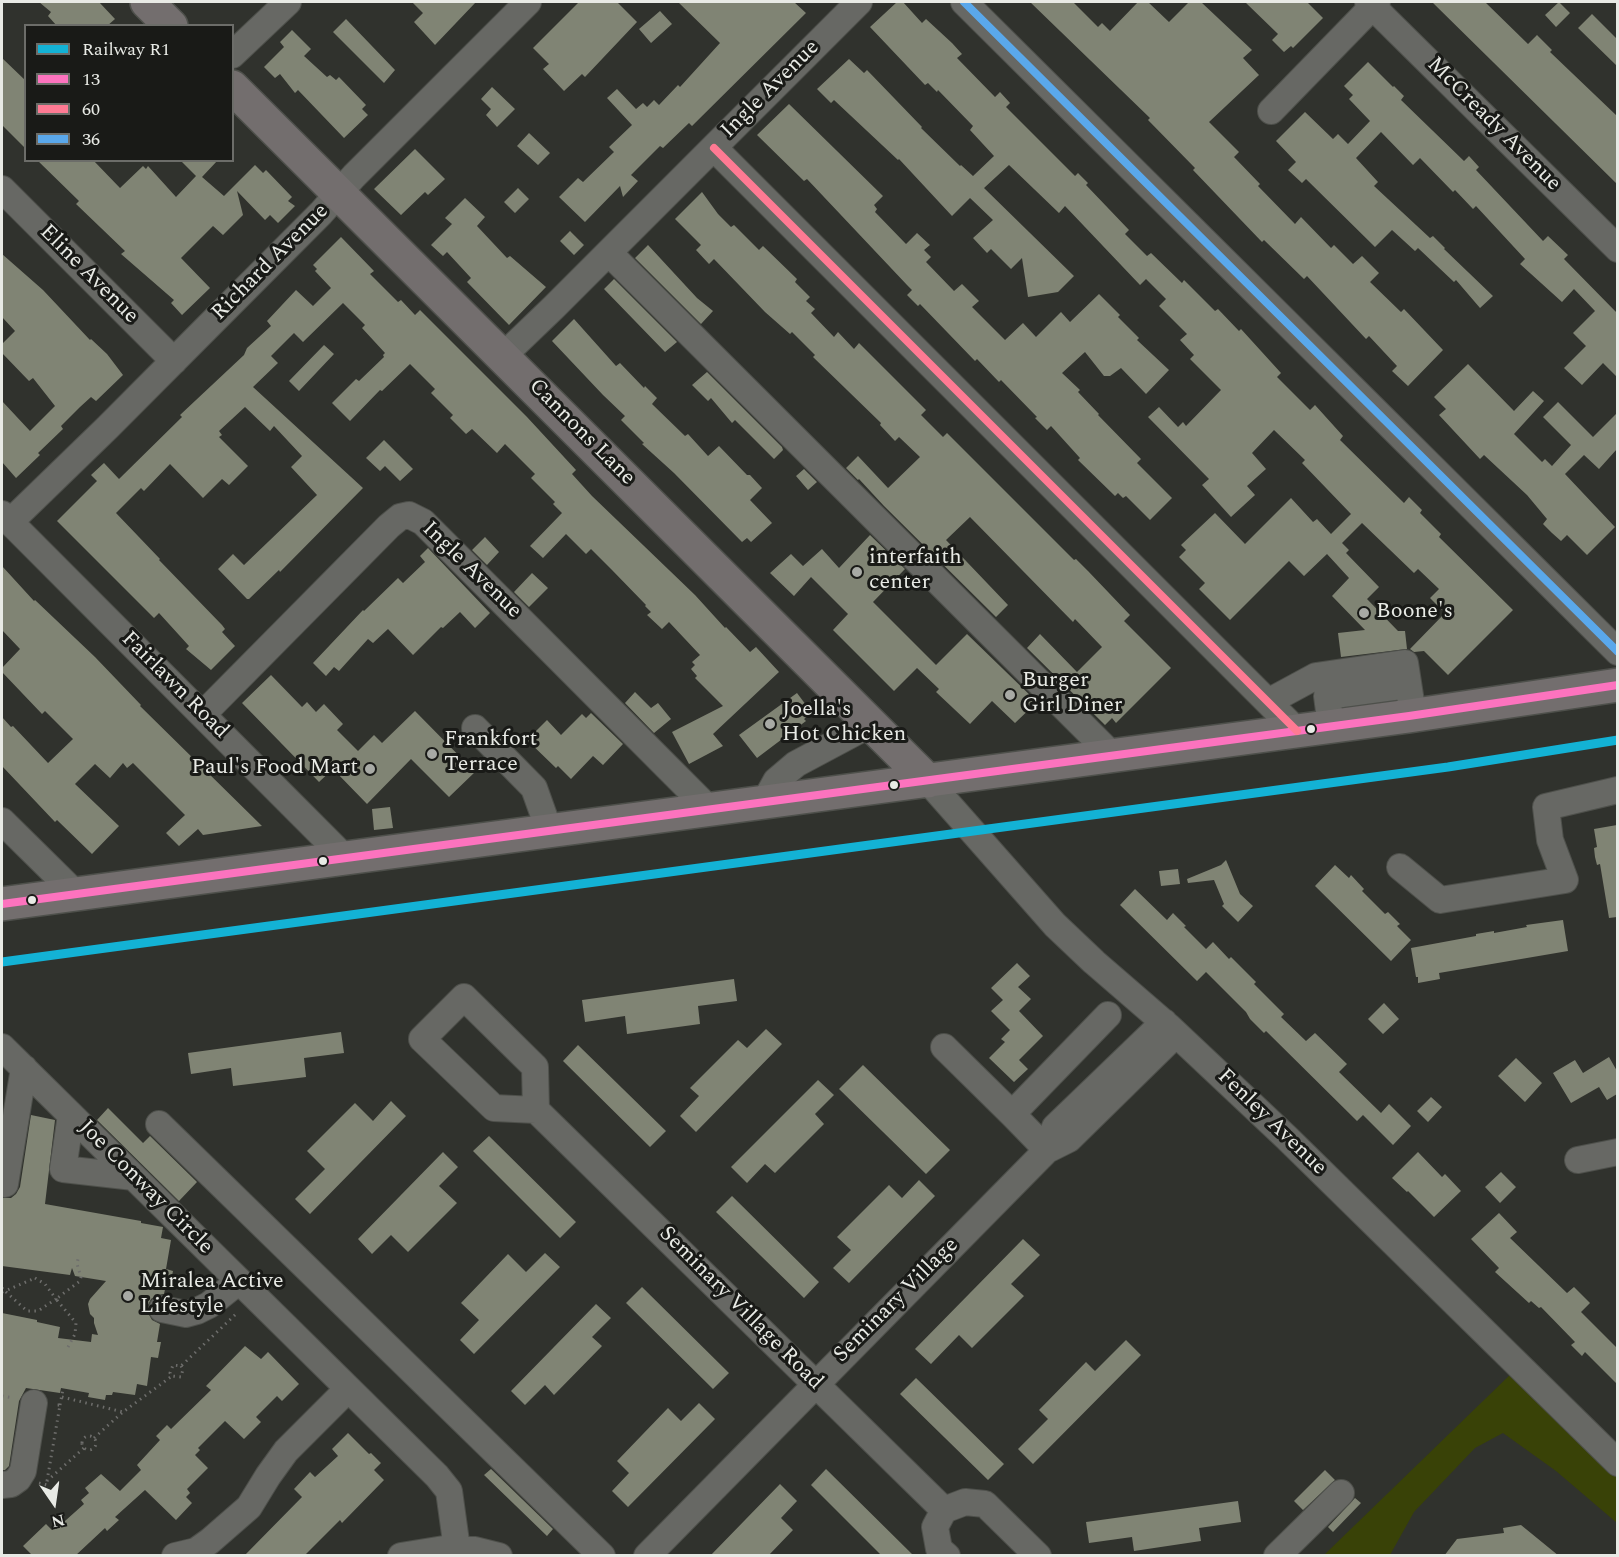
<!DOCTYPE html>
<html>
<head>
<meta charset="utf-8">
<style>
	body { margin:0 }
	#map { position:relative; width:1619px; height:1557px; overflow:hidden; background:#30322d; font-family:Spectral,serif }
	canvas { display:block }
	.frame { position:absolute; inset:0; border:3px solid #e8eae5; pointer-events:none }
	.legend { position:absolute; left:24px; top:24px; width:210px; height:138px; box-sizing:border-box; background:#191a17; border:2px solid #6c6d69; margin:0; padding:8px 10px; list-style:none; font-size:18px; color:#e8eae5 }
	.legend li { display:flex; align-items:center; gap:12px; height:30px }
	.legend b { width:30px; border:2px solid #6c6d69 }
	.north { position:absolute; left:24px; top:1473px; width:60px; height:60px; -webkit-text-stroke:4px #191a17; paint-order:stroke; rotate:167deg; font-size:16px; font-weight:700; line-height:24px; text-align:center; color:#e8eae5 }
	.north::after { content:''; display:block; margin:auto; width:21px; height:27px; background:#e8eae5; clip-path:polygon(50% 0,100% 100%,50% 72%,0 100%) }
</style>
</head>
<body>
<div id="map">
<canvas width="1619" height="1557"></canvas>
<div class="frame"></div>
<ul class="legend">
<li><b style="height:8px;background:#13b2d5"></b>Railway R1</li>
<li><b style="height:8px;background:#fc73be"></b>13</li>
<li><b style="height:8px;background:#fe7a93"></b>60</li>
<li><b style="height:8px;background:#5aa8eb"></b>36</li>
</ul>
<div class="north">N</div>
</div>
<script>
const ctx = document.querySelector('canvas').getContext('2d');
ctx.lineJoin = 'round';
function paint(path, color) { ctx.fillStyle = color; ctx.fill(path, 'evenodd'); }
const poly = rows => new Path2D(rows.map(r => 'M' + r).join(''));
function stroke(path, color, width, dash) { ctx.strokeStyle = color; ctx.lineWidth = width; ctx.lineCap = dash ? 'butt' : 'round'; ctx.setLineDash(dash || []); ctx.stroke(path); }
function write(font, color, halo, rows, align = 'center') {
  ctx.font = font + ' Spectral,serif'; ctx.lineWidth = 6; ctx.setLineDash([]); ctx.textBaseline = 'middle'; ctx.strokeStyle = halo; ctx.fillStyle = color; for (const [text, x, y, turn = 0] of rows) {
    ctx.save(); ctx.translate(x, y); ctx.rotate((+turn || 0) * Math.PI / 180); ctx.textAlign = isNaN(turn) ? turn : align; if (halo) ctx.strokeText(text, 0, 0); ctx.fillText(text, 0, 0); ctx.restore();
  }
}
const green = poly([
	[1515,1370,1617,1475,1617,1523,1556,1471,1503,1433,1475,1448,1414,1512,1390,1555,1323,1556]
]);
const building = poly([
	[39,2,99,2,115,19,107,26,57,26,48,16,51,12],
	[412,2,476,2,435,45,414,22,423,13],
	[579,2,617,2,637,22,585,77,582,74,564,91,543,69,549,64,533,48],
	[678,2,794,2,806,13,692,126,689,123,663,148,660,146,631,175,638,181,623,197,620,186,585,222,559,197,578,178,583,182,614,152,609,147,632,125,607,98,617,89,636,109,643,103,647,107,654,100,659,105,678,85,680,87,720,43],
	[897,2,903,2,922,23,926,19,952,43,962,54,957,58,995,97,1000,92,1010,103,1006,107,1075,176,1078,173,1088,183,1086,185,1129,230,1125,234,1147,256,1151,253,1182,283,1184,280,1215,311,1218,309,1239,331,1241,329,1281,373,1277,377,1310,410,1315,405,1343,436,1340,440,1404,503,1409,497,1422,510,1420,513,1441,534,1439,537,1513,610,1448,675,1424,651,1414,652,1410,649,1445,613,1430,598,1439,589,1418,569,1414,573,1362,523,1342,543,1349,550,1346,553,1379,587,1367,599,1398,631,1405,631,1407,649,1341,657,1338,633,1365,630,1332,596,1349,578,1327,554,1304,576,1289,561,1230,620,1199,589,1205,583,1179,557,1186,550,1181,545,1215,513,1245,544,1291,498,1313,522,1317,519,1331,534,1351,514,1302,463,1305,460,1274,430,1252,453,1266,469,1247,486,1255,495,1231,517,1202,485,1209,479,1148,417,1159,407,1178,427,1183,422,1186,426,1221,390,1190,359,1194,355,1180,340,1187,334,1159,306,1166,299,1146,279,1140,285,1065,206,1059,213,1009,165,984,188,1074,276,1058,292,1028,297,1022,258,1011,269,991,249,987,253,973,238,993,220,970,198,952,216,899,159,898,160,834,100,831,103,817,89,849,59,864,73,867,70,922,127,921,128,960,166,961,165,973,176,994,156,970,130,973,126,938,90,937,92,928,83,925,85,870,27],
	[1030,2,1073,2,1098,27,1102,23,1110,31,1138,2,1148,2,1169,22,1189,2,1201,2,1252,50,1243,58,1259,75,1209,122,1239,152,1234,157,1260,184,1258,186,1295,224,1301,217,1331,248,1334,245,1353,264,1362,256,1379,273,1370,282,1401,312,1404,309,1443,350,1408,386,1392,371,1397,366,1369,336,1366,339,1307,276,1304,279,1264,240,1262,242,1193,170,1195,168,1148,120,1150,118],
	[1245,2,1307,2,1323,18,1293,48,1291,46,1284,52,1272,40,1278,34],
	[1432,2,1485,2,1528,44,1537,35,1552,50,1550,52,1617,116,1617,184],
	[1559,2,1570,13,1556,27,1545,15],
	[660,11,672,24,651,43,639,29],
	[1592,14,1617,39,1617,66,1578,28],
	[346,19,395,70,384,83,333,32],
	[292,30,311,49,304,56,327,77,330,75,336,80,339,77,366,105,362,109,368,115,344,138,298,90,295,93,280,74,275,78,264,67,284,47,280,42],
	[2,58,26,81,26,149,2,125],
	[1368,62,1393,87,1394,86,1404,96,1401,100,1464,161,1469,156,1479,167,1476,170,1543,241,1548,236,1568,255,1564,259,1617,313,1617,377,1603,363,1582,385,1564,368,1586,346,1573,333,1595,311,1574,289,1562,302,1520,264,1525,259,1476,206,1473,209,1455,190,1453,192,1420,158,1413,165,1381,132,1356,158,1378,182,1374,186,1430,238,1433,236,1445,248,1444,249,1493,296,1480,308,1456,280,1454,282,1418,248,1415,251,1392,230,1375,247,1306,179,1302,183,1288,170,1296,162,1276,141,1305,112,1333,139,1338,134,1348,144,1370,121,1349,99,1353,95,1344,86],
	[492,87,515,109,497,127,486,115,491,109,481,99],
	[789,104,883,196,874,205,877,209,875,212,906,244,917,233,930,245,924,250,931,257,926,262,954,291,962,284,979,301,972,307,1005,340,1023,323,1036,337,1061,312,1070,322,1099,294,1120,315,1118,317,1139,338,1137,340,1169,370,1146,394,1121,368,1110,376,1104,376,1085,352,1062,373,1080,390,1078,392,1099,414,1098,415,1141,459,1137,463,1172,498,1150,520,1126,496,1123,498,1118,493,1115,496,1078,460,1080,458,1051,426,1047,430,1035,418,1037,417,1001,380,999,382,977,359,975,361,920,304,918,306,907,295,912,290,907,285,807,179,804,181,757,135],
	[529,133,550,153,538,165,517,146],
	[415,149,445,179,428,195,425,192,401,215,374,189],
	[37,160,93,160,120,188,143,166,146,169,148,166,176,197,196,176,180,160,218,160,202,177,224,196,255,165,263,173,266,170,292,197,288,201,295,206,278,223,270,215,265,220,237,191,243,215,223,235,213,226,181,258,210,288,182,315,171,303,174,300,121,254,125,251,76,204,79,201],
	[518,188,529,199,515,213,504,202],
	[702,192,718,214,731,227,734,225,759,250,763,246,797,279,795,282,810,297,806,301,815,309,811,313,834,337,838,332,854,349,859,343,926,410,921,415,943,437,947,433,1074,560,1076,559,1088,571,1130,615,1124,621,1171,668,1116,723,1112,718,1105,725,1027,648,1040,634,1077,672,1102,647,1075,619,1073,622,970,517,946,540,1008,605,996,617,884,506,859,479,858,480,846,468,858,456,888,488,920,457,899,437,895,441,880,425,881,423,813,357,815,355,792,332,790,334,765,312,714,259,709,264,696,250,701,245,675,219],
	[465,198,485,217,477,226,507,258,510,256,546,287,509,325,467,282,471,278,447,252,443,256,431,245,452,224,445,218],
	[570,231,584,245,574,255,560,241],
	[341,237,374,271,370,274,398,302,401,300,415,315,420,310,527,417,576,470,572,474,592,496,695,595,725,628,726,627,750,652,756,647,779,672,713,734,723,746,689,764,672,732,723,706,695,678,697,676,691,669,695,665,692,662,700,655,669,622,662,629,647,615,651,612,645,606,646,605,612,570,591,549,586,554,566,534,543,558,530,546,562,513,553,504,555,502,531,478,535,474,505,444,497,453,472,429,466,434,450,418,453,415,431,393,435,389,410,364,382,391,380,390,350,421,332,403,356,379,359,381,384,357,383,355,385,353,362,328,365,325,343,303,303,342,294,333,271,356,278,363,253,387,363,488,280,572,279,570,249,599,247,599,218,569,233,554,244,565,317,495,291,467,302,456,274,426,270,431,245,407,219,431,222,435,219,437,248,466,229,485,222,479,203,498,170,464,144,491,141,488,116,513,160,559,159,560,222,625,225,629,222,632,235,646,211,670,186,649,189,646,159,613,154,618,57,521,97,481,91,475,104,463,119,479,182,417,180,415,244,355,247,348,271,326,267,321,296,290,313,306,331,288,315,271,317,269,313,265],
	[648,245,697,298,713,311,701,324,635,258],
	[2,254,43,290,90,340,91,339,107,354,123,375,96,401,91,397,80,407,61,426,63,429,38,453,40,455,16,478,2,462,2,401,30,431,55,406,33,378,29,381,2,353,2,344,15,331,2,317],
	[614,279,677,342,665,352,604,289],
	[574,319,616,366,620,363,644,388,645,386,657,398,652,404,685,436,688,434,708,456,719,446,747,475,750,475,762,488,750,500,772,523,751,542,747,538,742,542,674,473,642,444,644,443,621,420,625,416,603,395,552,341],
	[324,345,334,354,299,391,289,381],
	[1468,364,1514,411,1533,391,1544,401,1514,434,1542,462,1545,459,1552,466,1571,445,1543,417,1558,402,1593,437,1617,413,1617,449,1599,469,1584,455,1565,474,1615,527,1587,555,1567,535,1561,541,1552,533,1543,524,1547,519,1527,495,1484,455,1480,459,1439,415,1446,409,1434,397],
	[707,372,782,447,783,450,774,459,735,420,732,423,711,398,708,401,692,385],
	[384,440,413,469,400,481,385,466,380,471,366,458],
	[804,469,817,482,808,490,796,476],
	[870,535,905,569,873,602,936,665,967,634,1037,702,1015,723,992,701,970,724,936,692,939,689,917,668,894,691,833,630,848,614,811,577,794,596,770,573,791,554,803,566,822,549,839,568],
	[485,537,499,552,487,565,472,550],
	[428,548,490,613,475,628,460,612,443,628,441,627,413,655,388,629,373,643,368,639,339,671,334,667,326,676,313,663,363,610,364,611,398,578,403,583,425,562,420,556],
	[2,566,34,601,35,600,95,657,141,705,140,706,262,826,203,835,198,829,179,846,166,833,185,815,133,763,127,768,123,763,110,778,95,764,75,784,119,826,92,854,57,820,55,822,2,766,2,717,11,727,13,726,48,763,73,739,45,711,42,714,2,672,2,668,20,649,2,630],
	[532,573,548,588,529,607,514,592],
	[271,675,302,707,307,702,316,712,324,704,343,724,337,730,358,751,374,735,382,743,415,711,475,772,449,797,411,759,367,804,333,769,319,782,242,703],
	[635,692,651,708,658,703,671,719,654,733,625,703],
	[797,693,812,713,804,719,806,721,757,758,739,735],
	[591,713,623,744,603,765,593,756,571,779,558,766,556,768,527,740,547,720,561,735,582,714,586,718],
	[390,807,393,828,374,830,372,809],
	[1617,825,1617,917,1609,918,1600,864,1597,865,1595,857,1594,848,1597,847,1594,829],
	[1226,860,1240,894,1253,906,1238,922,1222,906,1224,904,1214,880,1188,883,1187,879,1221,865],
	[1335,865,1349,878,1351,875,1364,889,1362,891,1385,914,1388,912,1400,924,1397,926,1411,940,1391,961,1315,886],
	[1178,869,1180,884,1161,886,1159,871],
	[1135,889,1167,920,1173,913,1186,926,1184,927,1206,949,1213,942,1229,959,1231,957,1256,982,1254,984,1284,1014,1281,1017,1306,1041,1315,1033,1347,1064,1339,1072,1381,1113,1389,1104,1411,1126,1393,1145,1363,1115,1357,1121,1266,1031,1264,1033,1250,1019,1246,1012,1206,972,1197,981,1120,905],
	[1563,920,1568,951,1439,973,1440,979,1418,983,1418,977,1416,977,1411,948,1476,936,1476,934,1494,931,1494,933,1527,927,1526,925],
	[1017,963,1030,976,1018,987,1031,999,1019,1011,1043,1036,1019,1060,1028,1069,1014,1082,989,1058,1005,1042,1001,1039,1010,1030,991,1011,1003,1000,991,988],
	[734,979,737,1001,698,1006,700,1024,627,1034,625,1016,585,1022,582,1000],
	[1384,1003,1399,1019,1383,1034,1368,1019],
	[766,1029,782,1044,696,1132,680,1116,699,1096,690,1088,738,1040,747,1048],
	[341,1032,344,1053,304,1058,306,1077,233,1086,231,1068,191,1074,188,1053],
	[578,1045,666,1131,650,1147,563,1061],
	[1609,1057,1617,1071,1617,1094,1607,1100,1599,1087,1571,1103,1553,1073,1575,1060,1583,1073],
	[1516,1058,1542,1083,1525,1102,1498,1076],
	[863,1065,950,1150,926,1174,839,1089],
	[818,1080,834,1095,815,1114,824,1124,775,1173,765,1164,747,1183,731,1167],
	[1431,1097,1442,1107,1428,1122,1417,1111],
	[391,1101,406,1116,310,1214,295,1199,325,1169,307,1151,355,1103,373,1121],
	[108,1108,143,1143,150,1136,197,1182,179,1201,97,1120],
	[31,1115,55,1120,45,1204,141,1221,141,1223,163,1227,161,1238,171,1240,166,1269,173,1271,170,1285,166,1285,164,1294,157,1295,151,1299,148,1305,148,1313,152,1320,160,1324,157,1342,161,1342,158,1358,151,1357,147,1386,137,1384,135,1395,113,1392,112,1395,106,1395,105,1400,88,1397,89,1393,61,1388,60,1393,26,1388,19,1401,9,1466,5,1470,2,1470,2,1313,37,1320,37,1322,60,1327,58,1338,91,1342,92,1334,98,1335,94,1323,94,1318,90,1314,88,1304,90,1299,106,1281,75,1276,72,1268,70,1275,2,1266,2,1198,11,1198,16,1194,20,1187],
	[489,1136,576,1222,560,1238,473,1151],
	[443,1152,458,1167,439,1186,457,1203,408,1252,391,1235,372,1254,358,1239],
	[1418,1152,1442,1177,1445,1174,1461,1191,1434,1217,1408,1191,1407,1192,1392,1178],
	[1501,1172,1516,1187,1500,1203,1485,1187],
	[919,1180,935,1196,849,1283,833,1268,851,1250,837,1237,889,1185,902,1198],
	[732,1196,819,1282,804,1298,716,1212],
	[1499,1213,1517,1232,1510,1238,1567,1293,1574,1287,1590,1303,1581,1312,1617,1348,1617,1384,1585,1352,1582,1356,1571,1345,1575,1342,1541,1307,1539,1308,1531,1301,1529,1303,1495,1272,1499,1268,1471,1239],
	[1023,1239,1040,1255,1011,1284,1024,1296,972,1348,959,1335,931,1364,915,1349],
	[545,1253,560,1267,474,1354,460,1340,479,1320,461,1303,508,1254,526,1272],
	[642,1287,729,1373,713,1389,626,1303],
	[596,1304,611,1318,592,1337,602,1346,554,1395,545,1385,525,1405,511,1391],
	[1126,1340,1141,1355,1033,1464,1018,1449,1048,1419,1039,1410,1086,1362,1095,1371],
	[245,1346,261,1359,268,1352,299,1384,282,1401,277,1396,256,1417,261,1422,244,1439,225,1421,198,1448,200,1450,195,1455,208,1468,187,1489,190,1493,186,1497,192,1503,176,1520,145,1490,115,1517,119,1520,107,1531,105,1528,75,1556,33,1556,23,1546,46,1524,52,1530,55,1527,56,1529,84,1504,81,1500,89,1493,85,1488,101,1474,120,1491,141,1470,137,1465,160,1440,156,1436,167,1425,171,1429,211,1390,206,1386],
	[916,1378,1004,1464,988,1480,900,1394],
	[699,1403,715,1419,628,1507,612,1491,629,1473,617,1461,668,1408,681,1421],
	[348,1433,369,1454,371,1453,381,1463,374,1470,384,1480,342,1523,340,1520,304,1556,244,1556,302,1497,294,1489,310,1472,315,1477,338,1456,332,1449],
	[491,1469,553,1529,547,1536,484,1475],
	[826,1469,914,1556,882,1556,811,1485],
	[1325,1470,1335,1480,1303,1510,1294,1501],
	[780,1484,797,1501,781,1518,793,1530,768,1556,710,1556],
	[1355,1498,1361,1503,1333,1532,1328,1527],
	[1238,1501,1241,1522,1199,1528,1201,1541,1134,1551,1132,1537,1089,1543,1086,1522],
	[1521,1525,1559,1556,1444,1556,1457,1539,1504,1533,1503,1528]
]);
const path = poly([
	[35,1278,45,1284,56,1299,38,1311,27,1311,5,1291,35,1278],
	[2,1288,5,1291,2,1292],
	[68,1347,75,1334,76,1323,56,1299,80,1281,81,1277,77,1264,78,1259],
	[181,1366,183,1369,181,1377,172,1376,170,1373,173,1365,181,1366,236,1314],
	[2,1396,13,1398],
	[62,1397,123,1412],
	[60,1405,63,1389],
	'82 1443a7 7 0 1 1 14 0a7 7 0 1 1-14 0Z',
	[94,1438,123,1412,172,1376],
	[47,1481,60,1405,55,1405],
	[39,1483,47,1485,47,1481,84,1448]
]);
const minor = poly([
	[964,2,1618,652],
	[1368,2,1618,249],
	[232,55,288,2],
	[1271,111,1377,2],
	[714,148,1297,731],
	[2,189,174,361],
	[609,253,1113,756],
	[503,356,554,307,859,2],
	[2,514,345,858],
	[10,522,108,427,321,213,354,176,528,2],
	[1268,702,1316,676,1405,663,1413,715],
	[203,714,389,526,400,517,409,515,423,522,709,809],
	[1331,726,1327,696,1408,685],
	[475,728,534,788,549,830],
	[928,781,1055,925,1094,962,1168,1026,1287,1138,1618,1463],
	[765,801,776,781,796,764,871,724],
	[2,821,76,894],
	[1400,867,1440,900,1565,880,1550,840,1546,807,1618,790],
	[1164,1022,1055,1127,1047,1150,1069,1139,1176,1034],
	[2,1047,437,1476,449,1491,457,1549],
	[944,1047,1012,1114],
	[536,1110,535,1067,464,997,422,1039,494,1108,536,1110,944,1510],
	[71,1115,63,1169,134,1177],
	[159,1124,602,1556],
	[1578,1160,1618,1152],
	[5,1184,24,1068],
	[162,1309,186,1314,197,1311,209,1305,239,1281],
	[2,1485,11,1484,18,1479,23,1471,34,1403],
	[175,1556,196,1551,210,1541,249,1507,268,1476,286,1451,348,1389],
	[401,1556,444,1549,475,1550,499,1556],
	[647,1556,1047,1150,1012,1114,1108,1015],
	[947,1556,939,1549,935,1527,944,1510,965,1502,985,1504,1038,1556],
	[1277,1556,1341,1493]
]);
const major = poly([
	[147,2,171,26],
	[232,87,928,781],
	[2,904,1409,716,1618,685]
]);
const bus1 = poly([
	[2,904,1409,716,1618,685]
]);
const bus2 = poly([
	[714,148,1297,731]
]);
const bus3 = poly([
	[964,2,1618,652]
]);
const rail1 = poly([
	[2,962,1448,767,1618,740]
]);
const markers = [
	[857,572,6,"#a8aaa5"],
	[1364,613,6,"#a8aaa5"],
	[1010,695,6,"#a8aaa5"],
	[770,724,6,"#a8aaa5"],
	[1311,729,5,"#e8eae5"],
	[432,754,6,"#a8aaa5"],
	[370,769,6,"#a8aaa5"],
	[894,785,5,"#e8eae5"],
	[323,861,5,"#e8eae5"],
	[32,900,5,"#e8eae5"],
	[128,1296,6,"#a8aaa5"]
];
const streetNames = [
	["Ingle Avenue",771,90,-45],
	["McCready Avenue",1493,125,45],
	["Richard Avenue",271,263,-45],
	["Eline Avenue",88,275,45],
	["Cannons Lane",581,433,45],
	["Ingle Avenue",471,571,44],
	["Fairlawn Road",174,686,45],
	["Fenley Avenue",1271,1123,44],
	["Joe Conway Circle",145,1188,45],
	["Seminary Village",897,1301,-45],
	["Seminary Village Road",740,1309,45]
];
const poiNames = [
	["interfaith",869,559],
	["center",869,584],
	["Boone's",1376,613],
	["Burger",1022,682],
	["Girl Diner",1022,707],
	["Joella's",782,711],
	["Hot Chicken",782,736],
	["Frankfort",444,741],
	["Terrace",444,766],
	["Paul's Food Mart",358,769,"right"],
	["Miralea Active",140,1283],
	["Lifestyle",140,1308]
];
paint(green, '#394207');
paint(building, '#808474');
stroke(minor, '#4e504b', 28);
stroke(major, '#4e504b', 36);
stroke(path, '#6e6e6c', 3, [1.5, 4.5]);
stroke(minor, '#676864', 26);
stroke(major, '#736e6e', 33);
stroke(bus1, '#fc73be', 8);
stroke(bus2, '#fe7a93', 8);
stroke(bus3, '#5aa8eb', 8);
stroke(rail1, '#13b2d5', 9);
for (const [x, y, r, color] of markers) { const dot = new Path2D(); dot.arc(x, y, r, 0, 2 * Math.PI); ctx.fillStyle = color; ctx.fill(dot); stroke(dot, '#191a17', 2); }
write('22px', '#e8eae5', '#191a17', streetNames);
write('22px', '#e8eae5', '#191a17', poiNames, 'left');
</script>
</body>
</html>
